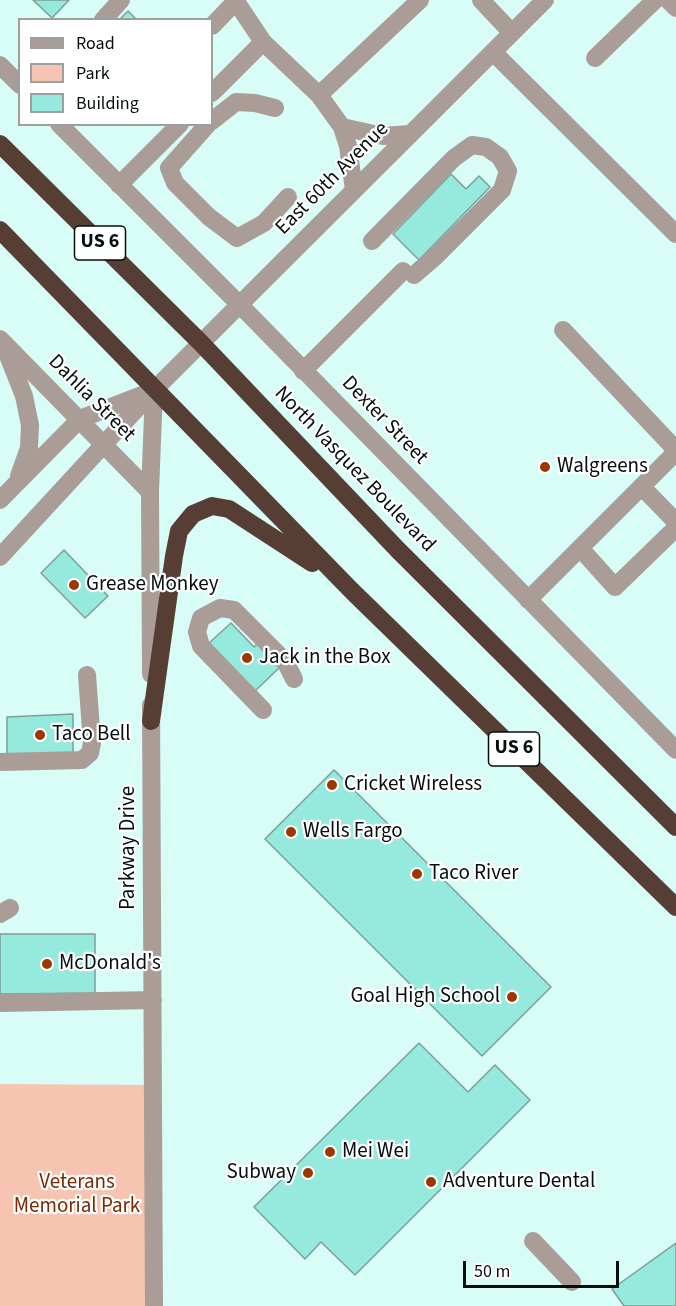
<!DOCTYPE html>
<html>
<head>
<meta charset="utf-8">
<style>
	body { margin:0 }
	#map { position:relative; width:676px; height:1306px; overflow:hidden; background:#d8fcf6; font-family:"Source Sans 3",sans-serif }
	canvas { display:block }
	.legend { position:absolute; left:18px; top:18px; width:195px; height:108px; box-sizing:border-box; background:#fff; border:2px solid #9b9f9e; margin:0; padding:8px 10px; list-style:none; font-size:18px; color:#040f0d }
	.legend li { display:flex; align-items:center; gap:12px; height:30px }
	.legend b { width:30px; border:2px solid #9b9f9e }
	.scale { position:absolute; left:463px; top:1261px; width:156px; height:27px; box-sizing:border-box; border:3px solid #040f0d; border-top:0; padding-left:8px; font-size:18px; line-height:21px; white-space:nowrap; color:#040f0d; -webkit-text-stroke:4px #fff; paint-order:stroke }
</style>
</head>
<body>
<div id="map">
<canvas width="676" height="1306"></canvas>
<ul class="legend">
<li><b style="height:8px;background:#aa9d98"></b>Road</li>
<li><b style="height:16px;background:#f6c4b0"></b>Park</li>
<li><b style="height:16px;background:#95eadd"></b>Building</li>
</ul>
<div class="scale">50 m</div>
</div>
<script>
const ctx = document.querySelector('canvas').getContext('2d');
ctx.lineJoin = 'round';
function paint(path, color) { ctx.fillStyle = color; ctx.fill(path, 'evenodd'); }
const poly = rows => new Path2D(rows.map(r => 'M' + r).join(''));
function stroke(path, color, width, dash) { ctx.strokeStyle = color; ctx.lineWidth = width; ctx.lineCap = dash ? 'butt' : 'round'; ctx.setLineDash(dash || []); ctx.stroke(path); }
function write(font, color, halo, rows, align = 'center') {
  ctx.font = font + ' "Source Sans 3",sans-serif'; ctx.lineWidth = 4.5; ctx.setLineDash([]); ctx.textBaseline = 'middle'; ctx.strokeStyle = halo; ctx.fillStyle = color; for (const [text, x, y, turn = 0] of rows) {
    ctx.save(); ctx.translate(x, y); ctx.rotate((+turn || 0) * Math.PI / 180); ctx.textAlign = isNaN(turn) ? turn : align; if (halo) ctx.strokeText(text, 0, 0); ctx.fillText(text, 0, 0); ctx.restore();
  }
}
const green = poly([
	[0,1084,153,1085,154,1306,0,1306]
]);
const building = poly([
	[33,0,69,0,52,18,33,0],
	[128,11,137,20,119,20,128,11],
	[451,174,466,189,479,176,490,187,419,260,393,234,451,174],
	[64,550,108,596,85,618,41,573,64,550],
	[231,623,254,647,257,644,279,668,255,691,209,643,231,623],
	[73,714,73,754,7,755,7,717,73,714],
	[334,770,551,987,482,1056,265,839,334,770],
	[0,934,95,934,95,993,0,994,0,934],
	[419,1043,468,1092,495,1065,530,1100,355,1275,321,1242,305,1259,254,1207,419,1043],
	[676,1243,676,1306,624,1306,612,1289,676,1243]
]);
const minor = poly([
	[235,0,263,42],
	[481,0,512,33],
	[668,0,676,8],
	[103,20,121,0],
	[212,26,236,1],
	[493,52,676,234],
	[595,58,655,0],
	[0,65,20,85],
	[212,93,263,42,319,95],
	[212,121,236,102,255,103,275,108],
	[59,124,239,304,676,750],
	[208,124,169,168,175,183,209,217,237,238,264,223,288,197],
	[342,127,383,136,410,134],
	[119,185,180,124],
	[354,190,348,146,342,127,319,95,420,0],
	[372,241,454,158,472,145,486,147,500,157,508,171,502,190,436,256,414,275],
	[563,330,676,450],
	[0,339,150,492],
	[5,348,24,396,30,425,29,448,19,476],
	[303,371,403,271],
	[642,487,676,522],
	[0,500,80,419,150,392],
	[580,548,615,587,676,528],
	[0,557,154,390,545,0],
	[528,600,676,452],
	[151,674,150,492,154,390],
	[151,705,154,1306],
	[263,710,201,646,197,632,201,618,220,608,234,610,285,661,294,679],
	[0,762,82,760,90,753,92,743,87,675],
	[0,914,10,908],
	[0,1003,153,1000],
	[533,1241,572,1282]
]);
const highway = poly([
	[0,144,201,343,398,550,676,827],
	[0,230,352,591,676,907],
	[151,721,174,556,179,531,193,514,212,506,229,509,312,563]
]);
const markers = [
	[545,467,6,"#9b3800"],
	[74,585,6,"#9b3800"],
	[247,658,6,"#9b3800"],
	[40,735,6,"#9b3800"],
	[332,785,6,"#9b3800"],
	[291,832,6,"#9b3800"],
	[417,874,6,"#9b3800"],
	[47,964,6,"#9b3800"],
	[512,997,6,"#9b3800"],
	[330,1152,6,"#9b3800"],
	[308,1173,6,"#9b3800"],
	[431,1182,6,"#9b3800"]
];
const shields = [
	[100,243,51],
	[514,749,51]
];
const shieldNames = [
	["US 6",100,243],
	["US 6",514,749]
];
const streetNames = [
	["East 60th Avenue",333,179,-45],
	["Dahlia Street",91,399,45],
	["Dexter Street",384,421,46],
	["North Vasquez Boulevard",354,470,46],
	["Parkway Drive",129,848,-90]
];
const poiNames = [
	["Walgreens",557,467],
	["Grease Monkey",86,585],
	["Jack in the Box",259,658],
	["Taco Bell",52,735],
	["Cricket Wireless",344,785],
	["Wells Fargo",303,832],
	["Taco River",429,874],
	["McDonald's",59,964],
	["Goal High School",500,997,"right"],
	["Mei Wei",342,1152],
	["Subway",296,1173,"right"],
	["Adventure Dental",443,1182]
];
const parkNames = [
	["Veterans",77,1183],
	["Memorial Park",77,1207]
];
paint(green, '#f6c4b0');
paint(building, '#95eadd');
stroke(building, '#7e9f99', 1.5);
stroke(minor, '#aa9d98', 18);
stroke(highway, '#573e35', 18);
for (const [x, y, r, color] of markers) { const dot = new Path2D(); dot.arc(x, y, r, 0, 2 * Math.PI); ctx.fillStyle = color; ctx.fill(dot); stroke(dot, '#fff', 2); }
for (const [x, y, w] of shields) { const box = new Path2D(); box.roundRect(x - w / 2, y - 17, w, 34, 4.5); ctx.fillStyle = '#fff'; ctx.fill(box); stroke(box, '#040f0d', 1.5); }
write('bold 20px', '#040f0d', null, shieldNames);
write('21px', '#040f0d', '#fff', streetNames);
write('21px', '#040f0d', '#fff', poiNames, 'left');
write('21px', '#782c06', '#fff', parkNames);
</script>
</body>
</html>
